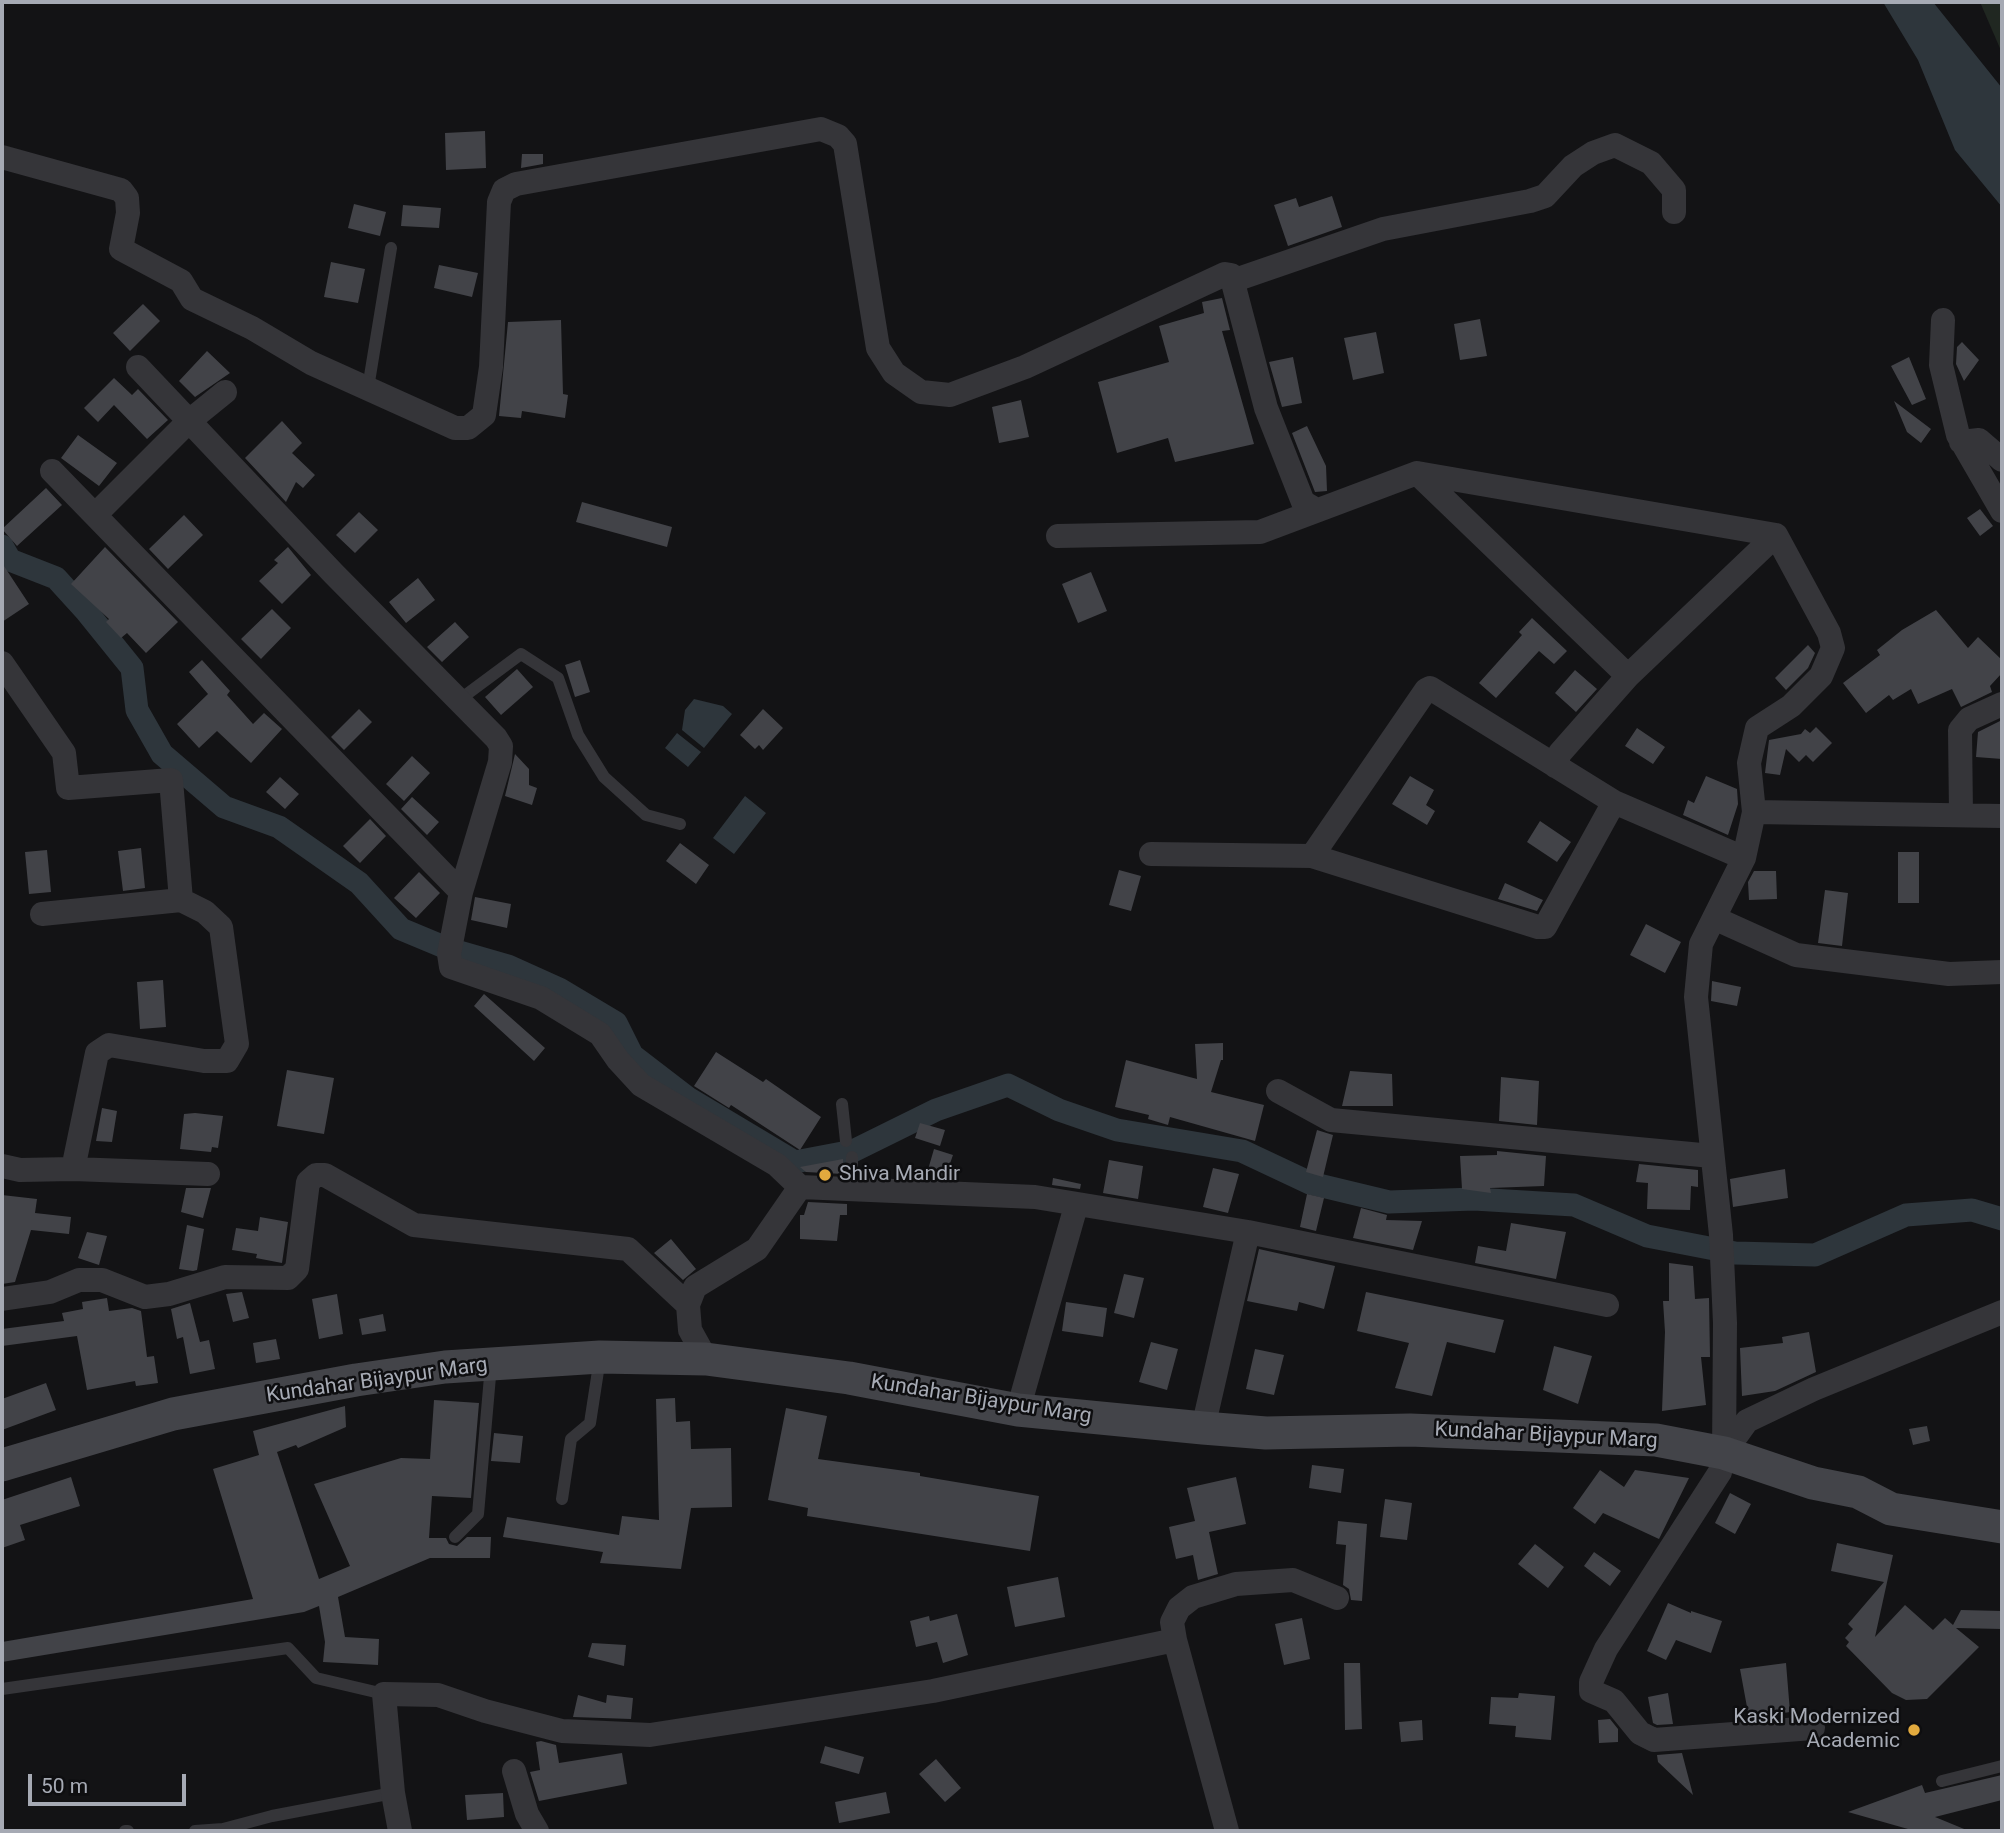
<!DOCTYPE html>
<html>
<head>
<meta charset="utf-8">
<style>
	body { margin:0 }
	#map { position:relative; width:2004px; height:1833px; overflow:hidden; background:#131315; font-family:Roboto,sans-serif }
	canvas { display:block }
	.frame { position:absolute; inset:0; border:4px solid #a6aab4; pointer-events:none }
	.scale { position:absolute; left:28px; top:1774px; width:158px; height:32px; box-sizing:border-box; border:4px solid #a6aab4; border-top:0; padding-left:9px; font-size:21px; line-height:24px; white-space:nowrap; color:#a6aab4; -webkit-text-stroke:5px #0e0e10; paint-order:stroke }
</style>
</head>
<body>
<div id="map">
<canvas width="2004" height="1833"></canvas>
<div class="frame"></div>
<div class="scale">50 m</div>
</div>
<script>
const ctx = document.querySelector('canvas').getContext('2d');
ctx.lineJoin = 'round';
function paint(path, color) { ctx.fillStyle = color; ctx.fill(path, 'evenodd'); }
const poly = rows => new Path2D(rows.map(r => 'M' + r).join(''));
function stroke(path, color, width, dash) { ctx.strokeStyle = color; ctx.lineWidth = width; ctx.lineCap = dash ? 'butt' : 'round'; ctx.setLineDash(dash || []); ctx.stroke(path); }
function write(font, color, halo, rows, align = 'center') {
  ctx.font = font + ' Roboto,sans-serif'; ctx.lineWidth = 5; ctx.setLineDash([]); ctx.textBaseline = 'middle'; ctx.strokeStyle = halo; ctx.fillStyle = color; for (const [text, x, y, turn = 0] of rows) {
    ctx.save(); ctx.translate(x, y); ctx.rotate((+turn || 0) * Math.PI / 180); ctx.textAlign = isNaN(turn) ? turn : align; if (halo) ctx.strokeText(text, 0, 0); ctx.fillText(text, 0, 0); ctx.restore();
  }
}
const green = poly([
	[1980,2,2002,2,2002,53]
]);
const water = poly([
	[1883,2,1933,2,2002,88,2002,207,1955,150,1918,60],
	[694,699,723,706,732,714,704,748,682,730,685,710],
	[677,733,701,752,688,767,665,748],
	[745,796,766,813,734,854,713,838]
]);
const canal = poly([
	[2,546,10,560,56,578,86,611,132,668,137,710,162,754,224,807,279,827,359,883,401,929,449,949,508,966,559,989,616,1023,632,1055,688,1098,795,1162,853,1151,936,1110,1008,1085,1059,1110,1117,1130,1242,1151,1310,1183,1389,1202,1474,1199,1574,1205,1647,1236,1735,1253,1815,1255,1906,1215,1972,1210,2002,1219]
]);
const building = poly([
	[485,131,486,168,446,170,445,133],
	[522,154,543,154,543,164,521,168],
	[1332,196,1342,227,1288,246,1274,205,1296,198,1299,207],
	[354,204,386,212,380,236,348,228],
	[403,205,441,208,439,228,401,226],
	[331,262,365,269,358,303,324,297],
	[439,265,478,273,472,297,434,288],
	[1222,298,1230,330,1222,331,1254,444,1175,462,1168,438,1117,453,1098,382,1169,362,1159,326,1204,313,1202,302],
	[143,304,160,321,130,351,113,333],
	[1480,319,1487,356,1460,360,1454,324],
	[561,320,563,394,568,395,565,418,522,411,521,418,499,416,508,322],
	[1376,332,1384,373,1353,380,1344,338],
	[1962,342,1979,360,1964,381,1956,364,1957,347],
	[207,351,230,373,195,397,179,381],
	[1293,357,1302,403,1282,407,1269,362],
	[1909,357,1926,399,1912,405,1891,366],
	[114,378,132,395,138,389,168,420,147,439,114,405,98,422,84,408],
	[1021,400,1029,437,999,443,992,407],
	[1894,401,1931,429,1921,443,1907,432],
	[282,421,302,443,292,453,315,475,303,488,296,482,286,502,245,458],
	[1307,426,1326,466,1327,491,1315,492,1292,433],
	[78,435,117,463,99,486,61,458],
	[46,488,62,505,17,546,2,529],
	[582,502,672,527,667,547,576,522],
	[1980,509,1993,526,1980,536,1967,518],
	[359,512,378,530,355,553,336,535],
	[184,515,203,535,168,569,149,549],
	[105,547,178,622,146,653,127,633,121,638,106,622,109,619,71,584],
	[288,547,311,575,282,604,259,581,278,563,274,560],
	[2,563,29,604,2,622],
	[1091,572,1107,611,1078,623,1062,584],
	[418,578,435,600,406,623,389,602],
	[272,609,291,628,261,659,241,639],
	[1936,610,1968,648,1978,637,2002,660,2002,673,1990,686,1992,692,1961,707,1952,689,1918,704,1911,689,1893,700,1889,695,1866,713,1843,683,1880,655,1877,650,1902,630],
	[1532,618,1567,651,1554,664,1539,651,1496,698,1479,683,1522,635,1519,632],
	[455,622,469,637,442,662,427,647],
	[1808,645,1815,653,1808,668,1786,690,1775,678],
	[202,660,230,691,227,695,253,724,264,713,282,729,251,763,217,731,199,748,177,724,208,694,189,672],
	[580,660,590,692,575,697,565,665],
	[517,669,533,687,501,715,485,697],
	[1575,670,1597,689,1576,712,1555,693],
	[359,709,372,722,344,750,331,737],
	[763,709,783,728,763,750,759,745,755,749,740,735],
	[2002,720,2002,759,1976,757,1978,732],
	[1816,727,1832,743,1813,762,1806,755,1799,762,1786,749,1780,775,1765,773,1769,740,1801,734,1805,729,1810,733],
	[1637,728,1665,747,1653,764,1625,746],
	[515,754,529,769,529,785,537,788,532,805,505,796],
	[412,756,430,773,404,801,386,784],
	[1410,776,1434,790,1426,805,1435,811,1427,825,1392,804],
	[1706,776,1737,789,1738,804,1728,835,1683,815,1688,800,1694,803],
	[280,777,299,794,285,809,266,792],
	[412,797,439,822,427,835,401,809],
	[370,819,386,836,360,863,343,846],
	[1540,821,1571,842,1557,862,1527,842],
	[680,843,709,865,696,884,666,861],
	[141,848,145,888,123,891,118,851],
	[47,850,51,892,29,894,25,852],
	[1898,852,1919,852,1919,903,1898,903],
	[1119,870,1141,876,1131,911,1109,905],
	[1754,871,1776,871,1777,899,1749,900,1748,882],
	[419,872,440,893,416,918,394,898],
	[1505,883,1543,900,1537,911,1498,899],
	[1825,890,1848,893,1842,946,1818,943],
	[475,897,511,904,507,928,471,920],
	[1646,924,1681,942,1665,973,1630,955],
	[163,980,166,1027,140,1029,137,982],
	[1712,981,1741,987,1737,1006,1711,1001],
	[484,994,545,1048,534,1061,474,1006],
	[1223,1043,1223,1060,1221,1060,1211,1092,1264,1105,1255,1141,1170,1117,1168,1125,1148,1119,1149,1115,1115,1107,1126,1060,1197,1079,1195,1044],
	[716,1052,763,1082,766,1079,821,1117,800,1150,731,1105,729,1108,694,1086],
	[287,1070,334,1078,324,1134,277,1126],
	[1350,1071,1392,1074,1393,1106,1342,1106],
	[1501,1077,1539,1081,1537,1125,1499,1121],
	[102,1108,117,1111,112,1142,96,1141],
	[195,1113,223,1116,218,1148,212,1147,211,1152,180,1149,184,1114],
	[920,1123,945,1130,940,1146,915,1138],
	[1317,1130,1333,1135,1323,1177,1306,1172],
	[934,1149,953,1155,945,1178,927,1173],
	[1497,1151,1546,1156,1544,1186,1490,1188,1491,1193,1462,1189,1460,1156,1497,1155],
	[843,1159,843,1174,806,1172,800,1167],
	[1109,1160,1143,1166,1138,1199,1103,1193],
	[1639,1164,1698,1170,1698,1187,1691,1186,1690,1210,1647,1209,1648,1183,1636,1182],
	[1213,1168,1239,1174,1228,1213,1203,1207],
	[1785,1169,1788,1198,1733,1207,1730,1179],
	[1053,1178,1081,1184,1080,1189,1052,1185],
	[186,1188,211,1188,203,1218,181,1212],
	[1307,1194,1324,1198,1316,1231,1300,1227],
	[2,1195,37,1199,35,1213,71,1217,69,1234,31,1230,15,1282,2,1284],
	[808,1202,847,1204,847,1215,840,1215,837,1241,800,1239,800,1215,804,1215],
	[1361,1208,1387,1215,1386,1220,1422,1221,1413,1250,1353,1238],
	[260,1217,288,1222,282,1263,256,1258,257,1254,232,1250,236,1228,258,1231],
	[1511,1223,1566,1232,1556,1279,1475,1263,1478,1246,1506,1251],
	[187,1225,204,1229,197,1270,193,1271,179,1269],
	[87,1232,107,1236,99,1265,78,1258],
	[671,1239,696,1269,683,1280,654,1253],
	[1259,1249,1335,1266,1324,1309,1299,1302,1297,1311,1247,1301],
	[1669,1263,1693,1266,1695,1299,1709,1298,1710,1357,1701,1357,1706,1405,1662,1411,1665,1332,1663,1301,1669,1301],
	[1124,1274,1144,1278,1134,1318,1114,1313],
	[242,1292,249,1318,233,1322,226,1294],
	[1366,1292,1504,1320,1495,1353,1447,1342,1432,1396,1395,1388,1409,1343,1357,1331],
	[337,1294,343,1334,319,1339,312,1299],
	[107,1298,109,1311,132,1308,141,1311,147,1357,154,1356,158,1383,136,1386,135,1381,87,1390,77,1336,2,1346,2,1329,64,1321,62,1313,83,1309,82,1302],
	[1066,1302,1107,1308,1103,1337,1062,1331],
	[190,1303,200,1342,209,1340,215,1369,190,1374,183,1337,177,1339,171,1309],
	[383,1314,386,1331,362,1335,359,1319],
	[1809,1332,1816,1372,1775,1391,1742,1396,1740,1348,1783,1343,1782,1337],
	[276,1339,280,1359,256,1363,253,1343],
	[1151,1342,1178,1349,1167,1390,1139,1382],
	[1554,1346,1592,1356,1578,1404,1543,1390],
	[1255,1349,1284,1355,1274,1395,1246,1389],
	[46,1383,56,1410,2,1430,2,1399],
	[675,1398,676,1422,690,1421,691,1449,731,1448,732,1507,691,1508,681,1569,600,1563,603,1552,503,1537,507,1517,619,1535,622,1516,659,1520,656,1399],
	[434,1400,479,1403,471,1498,432,1496,429,1538,446,1538,449,1544,457,1546,467,1537,491,1537,490,1558,430,1558,338,1597,345,1637,379,1639,378,1665,323,1662,325,1642,319,1606,304,1612,2,1662,2,1642,253,1599,213,1469,259,1455,253,1431,345,1406,346,1427,298,1448,296,1445,277,1452,319,1579,350,1566,314,1484,401,1458,430,1459],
	[786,1408,827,1416,818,1459,920,1473,920,1476,1039,1496,1030,1551,807,1516,808,1508,768,1500],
	[1927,1426,1930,1441,1913,1445,1909,1429],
	[494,1433,523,1436,520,1463,491,1461],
	[1312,1465,1344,1469,1341,1493,1309,1488],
	[1600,1470,1624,1487,1635,1470,1689,1478,1659,1539,1603,1513,1595,1524,1573,1508],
	[71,1477,80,1506,20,1525,25,1540,2,1548,2,1500],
	[1236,1477,1246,1524,1209,1532,1218,1574,1198,1580,1193,1555,1176,1559,1169,1527,1195,1521,1187,1488],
	[1730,1493,1751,1504,1735,1534,1715,1523],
	[1385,1499,1412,1503,1407,1540,1380,1537],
	[1338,1521,1367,1524,1362,1601,1351,1600,1349,1589,1343,1585,1346,1545,1336,1544],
	[1837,1543,1893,1555,1875,1637,1905,1605,1933,1630,1945,1618,1953,1625,1961,1610,2002,1611,2002,1629,1956,1628,1979,1647,1927,1699,1906,1700,1892,1693,1846,1646,1849,1642,1845,1638,1853,1629,1848,1624,1884,1582,1831,1571],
	[1535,1544,1564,1567,1548,1588,1518,1564],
	[1594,1552,1621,1571,1610,1586,1584,1566],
	[1058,1577,1065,1617,1015,1627,1007,1587],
	[1668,1603,1691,1613,1691,1611,1722,1621,1711,1653,1676,1640,1666,1660,1647,1651],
	[957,1614,968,1655,943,1663,937,1642,916,1647,910,1621,929,1616,930,1621],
	[1302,1618,1310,1659,1284,1665,1275,1624],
	[592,1643,626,1645,624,1666,588,1657],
	[1344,1663,1360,1663,1362,1729,1345,1730],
	[1786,1663,1790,1712,1749,1718,1740,1669],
	[1519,1693,1555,1696,1551,1740,1515,1737,1516,1726,1489,1724,1491,1697,1518,1698],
	[1668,1693,1673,1724,1657,1725,1653,1723,1648,1697],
	[578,1695,606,1703,607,1695,633,1698,631,1719,573,1717],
	[1610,1719,1618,1729,1618,1742,1599,1743,1598,1720],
	[1422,1720,1423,1740,1401,1742,1399,1722],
	[541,1741,556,1745,559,1763,622,1753,627,1784,539,1801,530,1772,540,1770,536,1742],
	[825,1746,864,1757,859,1774,820,1763],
	[1682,1753,1693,1795,1658,1762,1657,1755],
	[936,1759,961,1788,945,1802,919,1774],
	[2002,1775,2002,1800,1935,1817,1969,1831,1915,1831,1848,1812,1922,1785,1925,1793],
	[886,1792,890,1813,839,1823,835,1802],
	[503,1793,504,1817,467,1820,465,1795]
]);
const service = poly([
	[368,388,391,248],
	[459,700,521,654,558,678,578,735,604,777,646,815,680,824],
	[842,1104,846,1141],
	[852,1157,852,1190],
	[562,1499,571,1439,590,1423,600,1358],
	[455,1537,478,1514,491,1365],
	[2,1689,288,1648,316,1678,384,1694],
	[1942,1781,2002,1766],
	[125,1831,128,1831],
	[195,1831,223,1829,272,1816,393,1793]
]);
const minor = poly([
	[2,157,121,190,127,198,128,213,121,249,181,281,192,299,252,328,311,363,455,428,468,428,484,415,491,367,499,202,504,190,516,184,821,129,838,136,845,144,878,348,894,373,921,392,950,395,1025,367,1225,274,1231,275,1266,408,1303,502,1315,509],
	[1235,280,1383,229,1530,201,1545,196,1573,166,1593,153,1615,145,1651,163,1674,190,1674,212],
	[1943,320,1941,365,1958,435,2002,511],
	[138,367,333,573,496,738,501,746,500,762,461,892,449,954,451,967,541,998,600,1034,618,1060,641,1085,777,1165,800,1187,1035,1197,1248,1232,1607,1305],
	[1961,442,1979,440,2002,460],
	[52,471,461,892],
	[1417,473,1628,676],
	[96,514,188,422,225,392],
	[1776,535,1829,633,1833,648,1821,676,1791,706,1757,728,1749,763,1754,812,1744,858,1701,944,1696,997,1721,1235,1725,1323,1724,1453,1720,1472,1606,1649,1591,1682,1591,1691,1614,1701,1640,1733,1654,1740,1813,1728],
	[1058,536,1260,532,1417,473,1776,535],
	[2,663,64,753,68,788,171,780,181,900,205,912,221,927,237,1044,227,1061,204,1061,109,1045,97,1053,73,1169,20,1170,2,1166],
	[1555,766,1560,753,1628,676,1776,535],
	[1754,812,2002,816],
	[1961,814,1960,730,1969,719,2002,704],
	[1151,854,1312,856,1538,927,1545,927,1614,802],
	[1312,856,1426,690,1430,688,1614,802,1744,858],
	[42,914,181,900],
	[1714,918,1796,955,1949,974,2002,972],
	[1278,1091,1331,1120,1712,1156],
	[73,1169,208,1174],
	[2,1299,50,1292,79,1280,102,1280,145,1297,169,1294,225,1277,288,1278,297,1269,308,1182,316,1175,325,1175,414,1225,628,1249,688,1305],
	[706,1359,690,1330,688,1305,695,1287,757,1249,800,1187],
	[1018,1410,1076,1206],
	[1203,1428,1248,1232],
	[1724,1453,1747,1421,1814,1389,2002,1312],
	[1175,1640,1172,1622,1179,1608,1193,1597,1236,1584,1293,1580,1337,1598],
	[514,1771,527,1814,537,1831],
	[400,1831,393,1793,384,1694,438,1695,485,1711,562,1731,650,1735,933,1691,1175,1640,1227,1831]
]);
const secondary = poly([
	[2,1465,173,1414,356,1380,445,1367,600,1357,706,1359,849,1378,1018,1410,1203,1428,1266,1433,1410,1430,1656,1440,1724,1453,1813,1483,1858,1492,1891,1509,2002,1527]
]);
const markers = [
	[825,1175,7,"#e2aa3e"],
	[1914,1730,7,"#e2aa3e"]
];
const poiNames = [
	["Shiva Mandir",839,1175],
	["Kaski Modernized",1900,1718,"right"],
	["Academic",1900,1742,"right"]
];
const streetNames = [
	["Kundahar Bijaypur Marg",377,1381,-8],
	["Kundahar Bijaypur Marg",981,1400,9],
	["Kundahar Bijaypur Marg",1546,1436,3]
];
paint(green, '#202721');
paint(water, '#2e363c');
stroke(canal, '#2e363c', 23);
paint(building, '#424348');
stroke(service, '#353539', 12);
stroke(minor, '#353539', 24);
stroke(secondary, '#434449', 33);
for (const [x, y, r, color] of markers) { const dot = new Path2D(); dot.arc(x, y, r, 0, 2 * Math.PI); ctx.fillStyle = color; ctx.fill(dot); stroke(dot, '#0e0e10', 2.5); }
write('21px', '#a6aab4', '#0e0e10', poiNames, 'left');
write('21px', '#a6aab4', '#0e0e10', streetNames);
</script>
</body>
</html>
